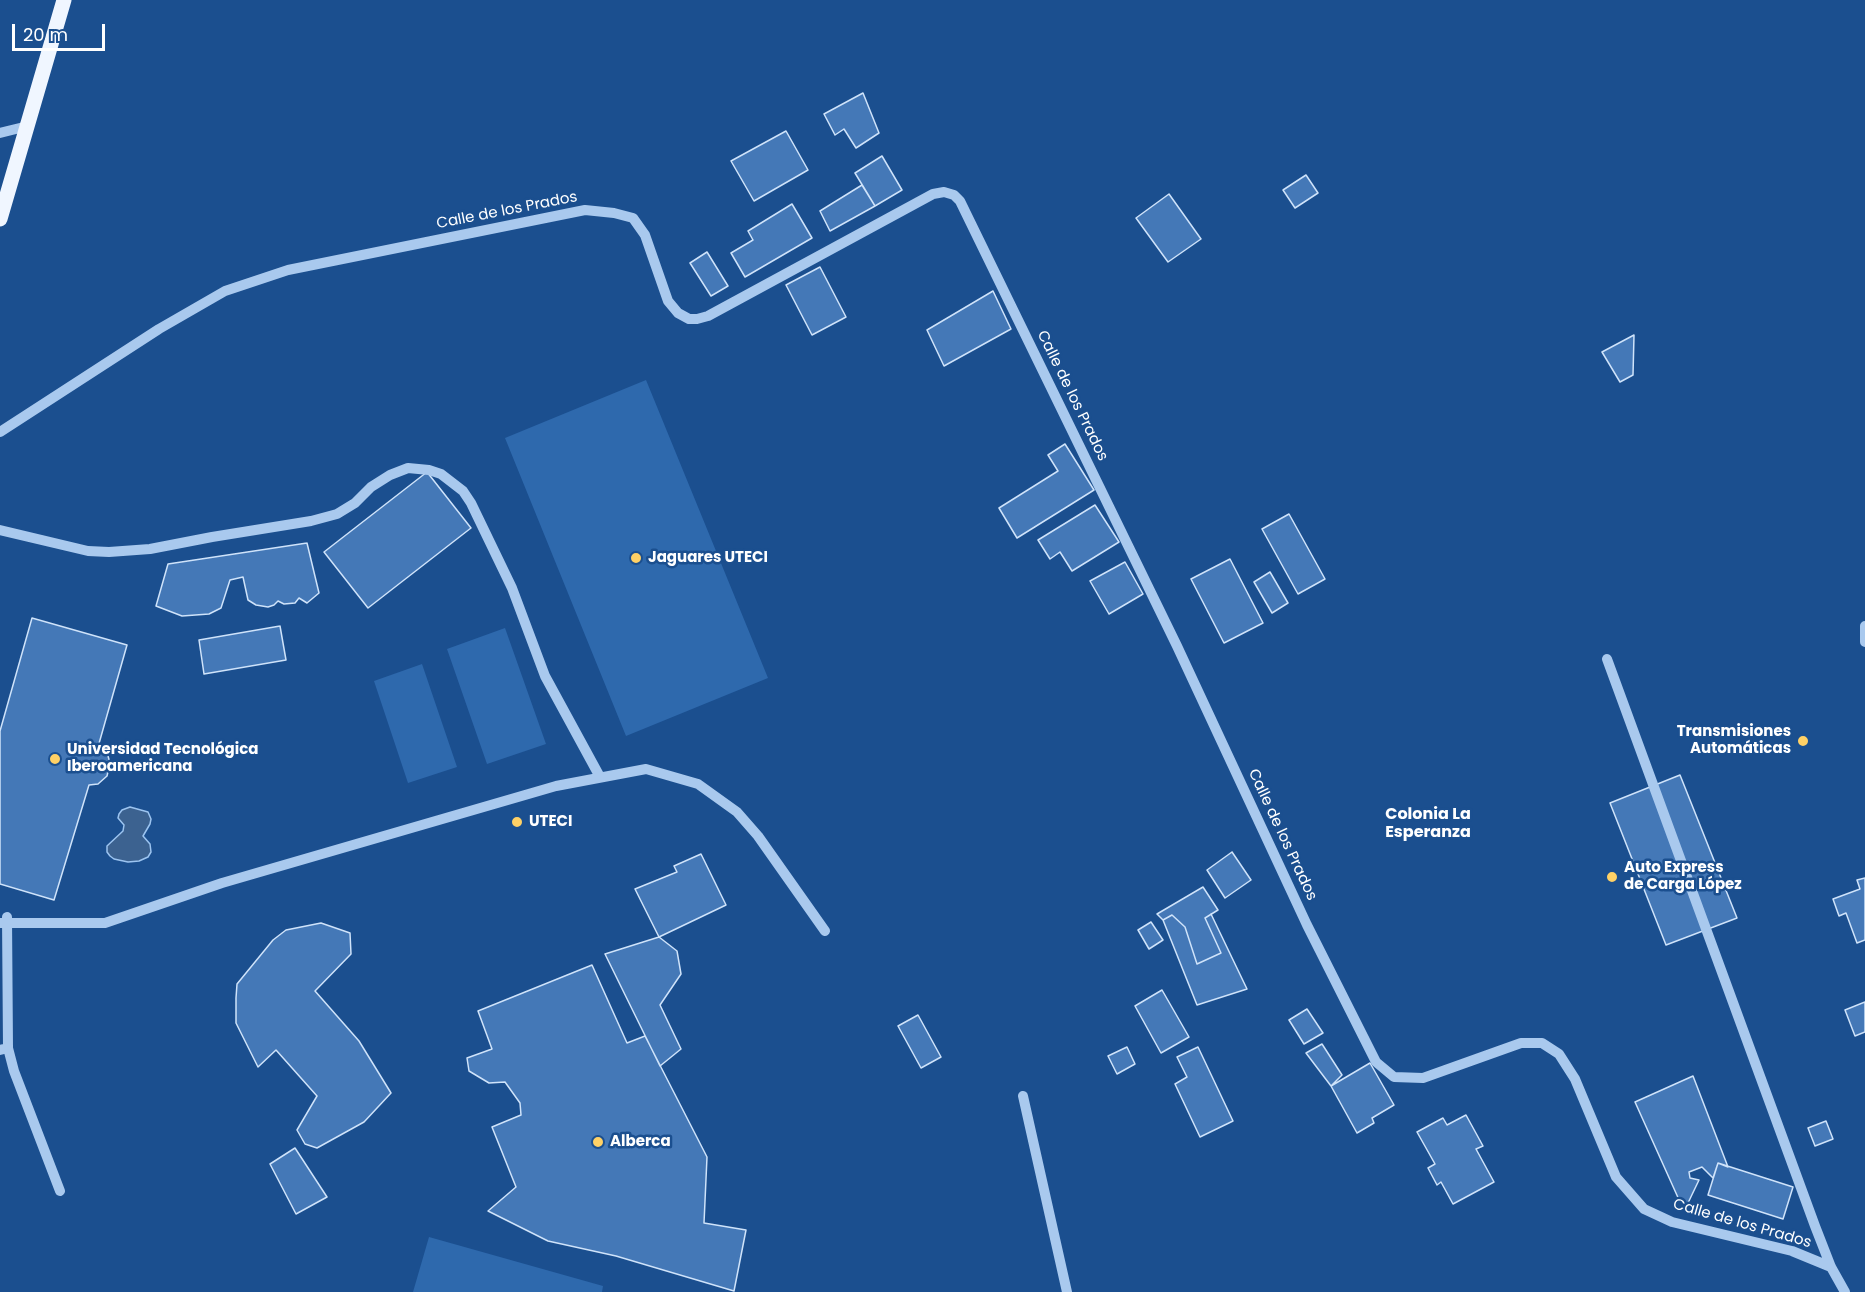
<!DOCTYPE html>
<html>
<head>
<meta charset="utf-8">
<style>
	body { margin:0 }
	#map { position:relative; width:1865px; height:1292px; overflow:hidden; background:#1b4f8f; font-family:Poppins,sans-serif }
	canvas { display:block }
	.scale { position:absolute; left:12px; top:24px; width:93px; height:27px; box-sizing:border-box; border:3px solid #fff; border-top:0; padding-left:8px; font-size:18px; line-height:21px; white-space:nowrap; color:#fff; -webkit-text-stroke:4px #1b4f8f; paint-order:stroke }
</style>
</head>
<body>
<div id="map">
<canvas width="1865" height="1292"></canvas>
<div class="scale">20 m</div>
</div>
<script>
const ctx = document.querySelector('canvas').getContext('2d');
ctx.lineJoin = 'round';
function paint(path, color) { ctx.fillStyle = color; ctx.fill(path, 'evenodd'); }
const poly = rows => new Path2D(rows.map(r => 'M' + r).join(''));
function stroke(path, color, width, dash) { ctx.strokeStyle = color; ctx.lineWidth = width; ctx.lineCap = dash ? 'butt' : 'round'; ctx.setLineDash(dash || []); ctx.stroke(path); }
function write(font, color, halo, rows, align = 'center') {
  ctx.font = font + ' Poppins,sans-serif'; ctx.lineWidth = 5; ctx.setLineDash([]); ctx.textBaseline = 'middle'; ctx.strokeStyle = halo; ctx.fillStyle = color; for (const [text, x, y, turn = 0] of rows) {
    ctx.save(); ctx.translate(x, y); ctx.rotate((+turn || 0) * Math.PI / 180); ctx.textAlign = isNaN(turn) ? turn : align; if (halo) ctx.strokeText(text, 0, 0); ctx.fillText(text, 0, 0); ctx.restore();
  }
}
const green = poly([
	[646,380,768,678,626,736,505,438],
	[505,628,546,744,487,764,447,649],
	[422,664,457,767,408,783,374,681],
	[429,1237,603,1286,602,1292,413,1292]
]);
const water = poly([
	[130,807,148,812,151,819,150,824,143,836,150,844,151,852,148,857,139,861,128,862,114,859,110,856,107,852,107,846,123,831,124,825,118,818,119,814,122,810,130,807]
]);
const building = poly([
	[863,93,879,133,856,148,844,129,835,135,824,114,863,93],
	[786,131,808,170,754,201,731,161,786,131],
	[882,156,902,190,875,206,855,173,882,156],
	[1306,175,1318,193,1295,208,1283,190,1306,175],
	[862,185,875,206,830,231,820,211,862,185],
	[1169,194,1201,239,1168,262,1136,218,1169,194],
	[792,204,812,238,745,277,731,253,753,240,748,231,792,204],
	[707,252,728,286,711,296,690,263,707,252],
	[820,267,846,317,812,335,786,285,820,267],
	[993,291,1011,329,944,366,927,330,993,291],
	[1634,335,1633,375,1620,382,1602,352,1634,335],
	[1065,444,1094,490,1017,538,999,508,1058,471,1048,455,1065,444],
	[427,472,471,528,368,608,324,552,427,472],
	[1095,505,1119,542,1072,571,1060,552,1050,559,1038,540,1095,505],
	[1289,514,1325,579,1298,594,1262,529,1289,514],
	[307,543,319,593,307,603,299,598,295,603,284,604,278,601,274,605,268,607,256,605,248,600,243,577,230,580,221,608,209,614,182,616,156,606,168,564,307,543],
	[1230,559,1263,623,1224,643,1191,579,1230,559],
	[1125,562,1143,594,1109,614,1090,581,1125,562],
	[1270,572,1288,603,1272,613,1254,582,1270,572],
	[32,618,127,645,98,747,108,756,110,763,107,776,98,784,89,785,54,900,0,884,0,731,32,618],
	[280,626,286,660,204,674,199,640,280,626],
	[1680,775,1737,918,1666,945,1610,803,1680,775],
	[1232,852,1251,880,1225,898,1207,870,1232,852],
	[701,854,726,905,659,937,635,889,677,872,674,866,701,854],
	[1865,878,1865,940,1857,943,1846,913,1839,916,1833,899,1860,889,1857,880,1865,878],
	[1203,887,1218,910,1205,918,1221,953,1197,964,1185,927,1172,915,1163,920,1157,914,1203,887],
	[1211,914,1247,989,1197,1005,1163,920,1172,915,1185,927,1197,964,1221,953,1205,918,1211,914],
	[1151,922,1163,940,1149,949,1138,930,1151,922],
	[321,923,350,933,351,954,315,991,359,1041,391,1093,364,1122,317,1148,305,1144,297,1130,317,1096,276,1050,258,1067,236,1023,236,998,237,984,273,940,286,930,321,923],
	[659,937,677,951,681,974,660,1005,681,1049,660,1066,605,954,659,937],
	[592,965,627,1043,645,1036,707,1157,704,1223,746,1230,734,1291,616,1256,548,1241,488,1211,516,1187,492,1127,521,1115,520,1103,505,1082,489,1083,469,1071,467,1058,492,1049,478,1011,592,965],
	[1162,990,1189,1037,1161,1053,1135,1006,1162,990],
	[1865,1002,1865,1032,1855,1036,1845,1010,1865,1002],
	[1307,1009,1323,1033,1304,1044,1289,1020,1307,1009],
	[918,1015,941,1057,921,1068,898,1026,918,1015],
	[1322,1044,1342,1075,1331,1086,1306,1053,1322,1044],
	[1127,1047,1135,1064,1117,1074,1108,1056,1127,1047],
	[1198,1047,1233,1121,1200,1137,1175,1084,1187,1077,1177,1057,1198,1047],
	[1370,1063,1394,1105,1372,1118,1374,1123,1357,1133,1331,1086,1370,1063],
	[1693,1076,1728,1167,1718,1163,1713,1178,1702,1167,1689,1172,1690,1178,1699,1180,1688,1203,1680,1202,1635,1102,1693,1076],
	[1466,1115,1483,1146,1476,1149,1494,1182,1453,1204,1441,1182,1437,1185,1428,1168,1435,1164,1417,1132,1443,1118,1447,1125,1466,1115],
	[1826,1121,1833,1139,1815,1146,1808,1128,1826,1121],
	[295,1148,327,1197,296,1214,270,1164,295,1148],
	[1718,1163,1793,1187,1783,1219,1708,1195,1718,1163]
]);
const minor = poly([
	[0,133,28,126],
	[0,432,159,329,225,291,288,270,585,210,614,213,633,218,645,235,668,301,678,313,689,319,697,319,708,316,933,194,944,192,954,195,960,201,1177,646,1307,925,1376,1062,1394,1077,1423,1078,1521,1043,1542,1043,1559,1054,1575,1079,1616,1177,1644,1209,1672,1222,1792,1251,1831,1267],
	[0,530,88,551,109,552,150,549,212,537,311,521,337,514,355,503,371,487,390,475,408,468,429,470,441,474,463,491,471,503,512,588,545,676,600,777],
	[1865,626,1865,642],
	[1607,659,1815,1226,1831,1267,1845,1292],
	[0,923,105,923,222,883,556,786,646,769,698,784,737,812,758,836,825,931],
	[8,1048,14,1071,60,1191],
	[0,1050,8,1048,7,917],
	[1023,1096,1067,1292]
]);
const major = poly([
	[0,219,64,0]
]);
const markers = [
	[636,558,6,"#ffd166"],
	[1803,741,6,"#ffd166"],
	[55,759,6,"#ffd166"],
	[517,822,6,"#ffd166"],
	[1612,877,6,"#ffd166"],
	[598,1142,6,"#ffd166"]
];
const streetNames = [
	["Calle de los Prados",507,211,-11],
	["Calle de los Prados",1072,396,64],
	["Calle de los Prados",1282,835,65],
	["Calle de los Prados",1742,1224,16]
];
const poiNames = [
	["Jaguares UTECI",648,558],
	["Transmisiones",1791,732,"right"],
	["Automáticas",1791,749,"right"],
	["Universidad Tecnológica",67,750],
	["Iberoamericana",67,767],
	["UTECI",529,822],
	["Auto Express",1624,868],
	["de Carga López",1624,885],
	["Alberca",610,1142]
];
const neighbourhoodNames = [
	["Colonia La",1428,815],
	["Esperanza",1428,833]
];
paint(green, '#2e69ad');
paint(water, '#3c6290');
stroke(water, '#9cc4f0', 1.5);
paint(building, '#4478b7');
stroke(building, '#cfe3fa', 1.5);
stroke(minor, '#a9c9ee', 10);
stroke(major, '#f0f6ff', 15);
for (const [x, y, r, color] of markers) { const dot = new Path2D(); dot.arc(x, y, r, 0, 2 * Math.PI); ctx.fillStyle = color; ctx.fill(dot); stroke(dot, '#1b4f8f', 2); }
write('15px', '#fff', '#1b4f8f', streetNames);
write('bold 15px', '#fff', '#1b4f8f', poiNames, 'left');
write('bold 16px', '#fff', '#1b4f8f', neighbourhoodNames);
</script>
</body>
</html>
